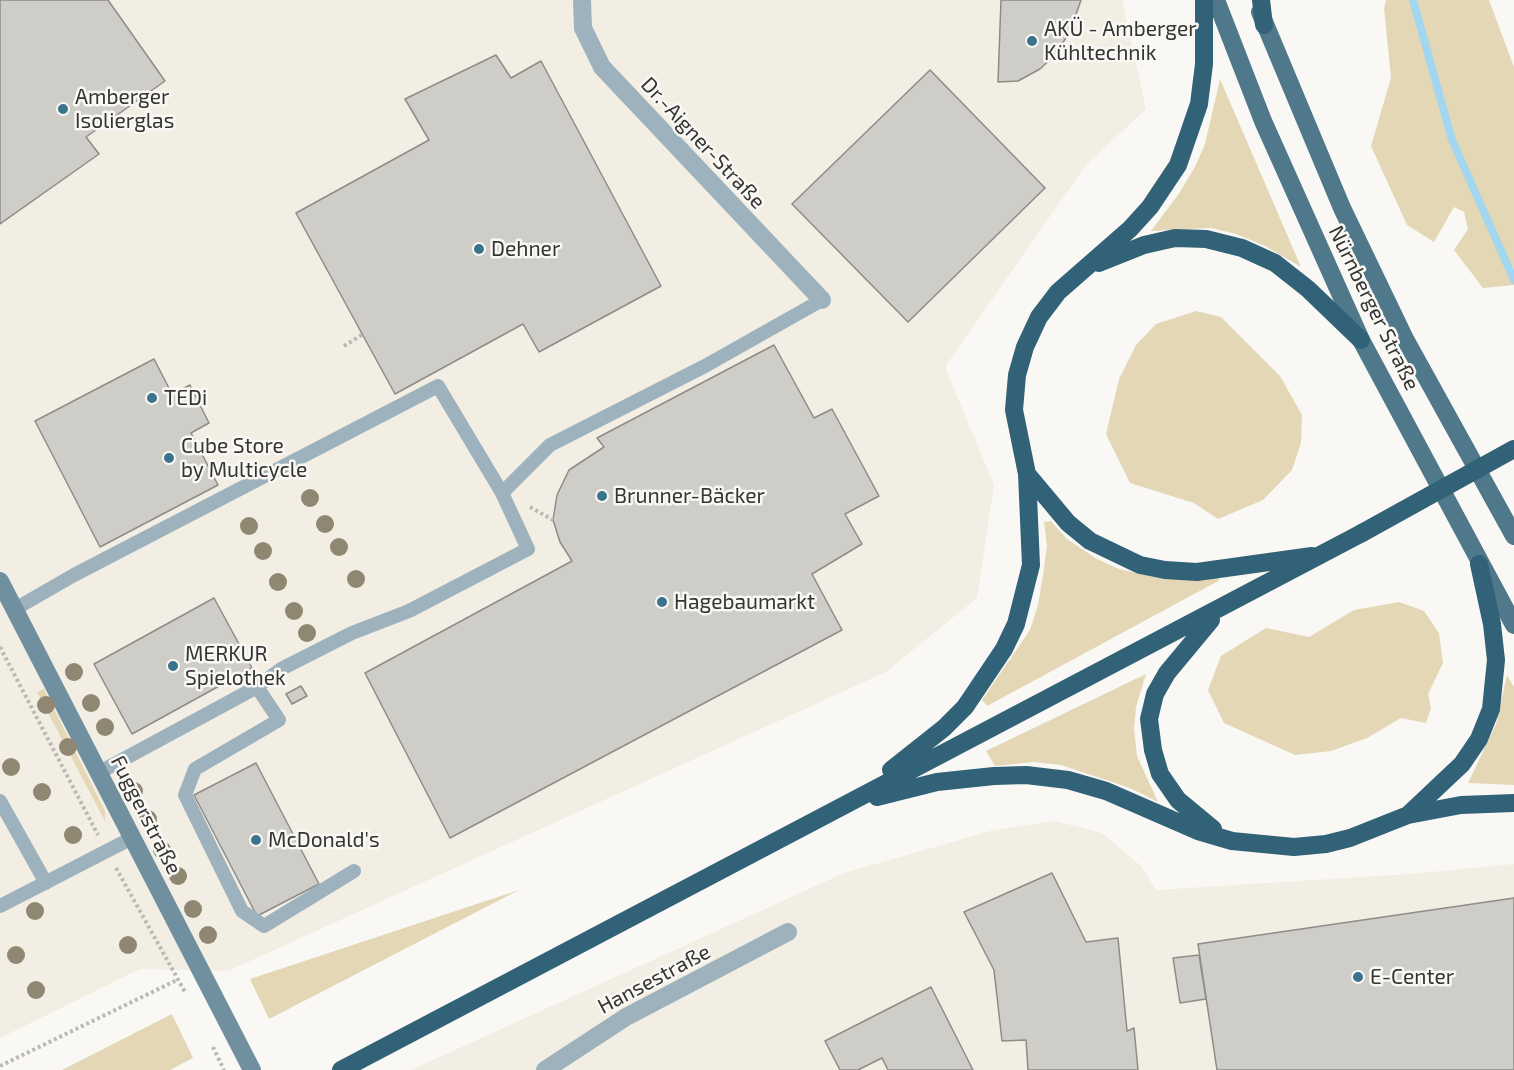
<!DOCTYPE html>
<html>
<head>
<meta charset="utf-8">
<style>
	body { margin:0 }
	canvas { display:block; background:#faf8f4 }
</style>
</head>
<body>
<canvas width="1514" height="1070"></canvas>
<script>
const ctx = document.querySelector('canvas').getContext('2d');
ctx.lineJoin = 'round';
function paint(path, color) { ctx.fillStyle = color; ctx.fill(path, 'evenodd'); }
const poly = rows => new Path2D(rows.map(r => 'M' + r).join(''));
function stroke(path, color, width, dash) { ctx.strokeStyle = color; ctx.lineWidth = width; ctx.lineCap = dash ? 'butt' : 'round'; ctx.setLineDash(dash || []); ctx.stroke(path); }
function write(font, color, halo, rows, align = 'center') {
  ctx.font = font + ' "Exo 2",sans-serif'; ctx.lineWidth = 5; ctx.setLineDash([]); ctx.textBaseline = 'middle'; ctx.strokeStyle = halo; ctx.fillStyle = color; for (const [text, x, y, turn = 0] of rows) {
    ctx.save(); ctx.translate(x, y); ctx.rotate((+turn || 0) * Math.PI / 180); ctx.textAlign = isNaN(turn) ? turn : align; if (halo) ctx.strokeText(text, 0, 0); ctx.fillText(text, 0, 0); ctx.restore();
  }
}
const built = poly([
	[0,0,1122,0,1146,109,1085,166,945,367,994,485,977,598,886,672,228,971,140,969,0,1038],
	[1055,821,1102,833,1141,866,1156,890,1410,874,1514,864,1514,1070,411,1070,844,873,994,830]
]);
const green = poly([
	[1386,0,1489,0,1514,67,1514,285,1483,288,1454,250,1468,229,1464,212,1454,207,1434,242,1407,225,1371,146,1391,78,1384,8],
	[1220,79,1301,267,1265,246,1236,234,1211,228,1151,231,1180,192,1196,165,1205,144],
	[1196,311,1221,317,1280,376,1302,415,1301,443,1292,470,1263,500,1218,519,1194,503,1130,483,1106,434,1119,379,1136,345,1156,324],
	[1051,521,1067,539,1097,559,1119,569,1153,577,1216,576,1220,580,987,706,982,700,1030,630,1038,605,1043,575,1047,546,1044,522],
	[1399,602,1424,611,1439,633,1443,663,1428,694,1431,708,1426,723,1401,718,1367,738,1331,751,1295,755,1224,723,1208,690,1221,656,1266,628,1309,637,1354,610],
	[1146,674,1136,707,1134,729,1137,756,1158,802,1130,788,1061,765,1033,762,995,766,986,751],
	[1507,675,1514,687,1514,785,1468,783,1496,724],
	[44,689,105,811,105,821,37,692],
	[519,890,269,1019,250,979],
	[172,1014,193,1058,170,1070,62,1070]
]);
const stream = poly([
	[1413,0,1452,140,1514,280]
]);
const building = poly([
	[0,0,108,0,165,81,86,137,99,154,0,224,0,0],
	[1001,0,1081,0,1071,29,1057,53,1040,69,1018,81,998,82,1001,0],
	[496,55,511,78,541,61,661,286,539,352,523,324,395,394,296,213,429,140,405,99,496,55],
	[930,70,1045,188,908,322,792,204,930,70],
	[774,345,814,418,832,409,879,496,845,514,862,544,812,574,842,630,450,838,365,673,572,561,560,542,553,520,557,495,569,470,604,447,597,438,774,345],
	[154,359,172,394,190,385,209,423,191,433,218,485,100,547,35,421,154,359],
	[214,598,252,668,132,734,94,664,214,598],
	[301,686,307,696,292,704,286,694,301,686],
	[256,763,319,884,257,916,194,795,256,763],
	[1052,873,1086,942,1118,938,1127,1031,1134,1028,1138,1070,1028,1070,1026,1040,1002,1041,994,970,964,912,1052,873],
	[1514,898,1514,1070,1217,1070,1198,944,1514,898],
	[1199,955,1206,999,1180,1003,1173,958,1199,955],
	[931,987,973,1070,888,1070,882,1058,858,1070,840,1070,825,1041,931,987]
]);
const path = poly([
	[344,346,363,334],
	[530,507,553,520],
	[0,647,98,835],
	[116,868,185,992],
	[213,1047,224,1070],
	[0,1066,177,980]
]);
const lane = poly([
	[502,493,550,445,705,366,822,300],
	[15,609,74,575,438,386,502,493,528,549,409,611,352,633,281,669,257,687,98,773],
	[257,687,279,720,195,769,185,795,242,911,264,926,354,871],
	[0,801,46,883],
	[0,906,132,838]
]);
const street = poly([
	[582,0,583,28,602,67,822,300],
	[545,1070,626,1017,788,932]
]);
const secondary = poly([
	[0,581,252,1070]
]);
const primary = poly([
	[1216,0,1263,121,1361,340,1514,625],
	[1260,12,1342,208,1404,337,1514,536]
]);
const highway = poly([
	[1261,0,1264,25],
	[1099,263,1144,245,1175,238,1206,239,1242,248,1275,263,1308,289,1361,340],
	[1027,474,1068,523,1090,541,1140,565,1165,570,1197,572,1312,556],
	[1211,620,1167,673,1155,694,1149,719,1153,750,1160,774,1178,800,1213,829],
	[891,770,944,728,965,707,1004,649,1016,624,1031,565,1027,474,1014,410,1017,375,1025,347,1039,317,1058,292,1130,229,1150,207,1178,165,1199,104,1204,64,1204,0],
	[877,797,937,782,994,776,1026,775,1068,780,1106,791,1198,831,1232,841,1294,847,1326,844,1350,838,1408,815,1461,805,1514,803],
	[1409,814,1462,764,1479,739,1491,709,1496,660,1492,624,1479,564],
	[341,1070,1362,533]
]);
const highwayBridge = poly([
	[1362,533,1514,449]
]);
const trees = [
	[310,498],
	[325,524],
	[249,526],
	[339,547],
	[263,551],
	[356,579],
	[278,582],
	[294,611],
	[307,633],
	[74,672],
	[91,703],
	[46,705],
	[105,727],
	[68,747],
	[11,767],
	[134,791],
	[42,792],
	[148,819],
	[73,835],
	[162,850],
	[178,876],
	[193,909],
	[35,911],
	[208,935],
	[128,945],
	[16,955],
	[36,990]
];
const markers = [
	[1032,41,6,"#39738c"],
	[63,109,6,"#39738c"],
	[479,249,6,"#39738c"],
	[152,398,6,"#39738c"],
	[169,458,6,"#39738c"],
	[602,496,6,"#39738c"],
	[662,602,6,"#39738c"],
	[173,666,6,"#39738c"],
	[256,840,6,"#39738c"],
	[1358,977,6,"#39738c"]
];
const poiNames = [
	["AKÜ - Amberger",1044,29],
	["Kühltechnik",1044,53],
	["Amberger",75,97],
	["Isolierglas",75,121],
	["Dehner",491,249],
	["TEDi",164,398],
	["Cube Store",181,446],
	["by Multicycle",181,470],
	["Brunner-Bäcker",614,496],
	["Hagebaumarkt",674,602],
	["MERKUR",185,654],
	["Spielothek",185,678],
	["McDonald's",268,840],
	["E-Center",1370,977]
];
const streetNames = [
	["Dr.-Aigner-Straße",703,143,47],
	["Nürnberger Straße",1374,308,64],
	["Fuggerstraße",146,815,63],
	["Hansestraße",654,979,-28]
];
paint(built, '#f3eee3');
paint(green, '#e3d7b6');
stroke(stream, '#a3d7ef', 8);
paint(building, '#cecdc8');
stroke(building, '#8e8c88', 1.5);
stroke(path, '#bbb9b6', 4, [3, 3]);
stroke(lane, '#9db2bd', 14);
stroke(street, '#9db2bd', 18);
stroke(secondary, '#7090a0', 18);
stroke(primary, '#4f788a', 18);
stroke(highway, '#316278', 18);
stroke(highwayBridge, '#316278', 18);
ctx.fillStyle = '#8f8771';
for (const [x, y] of trees) { ctx.beginPath(); ctx.arc(x, y, 9, 0, 2 * Math.PI); ctx.fill(); }
for (const [x, y, r, color] of markers) { const dot = new Path2D(); dot.arc(x, y, r, 0, 2 * Math.PI); ctx.fillStyle = color; ctx.fill(dot); stroke(dot, '#faf8f4', 2); }
write('21px', '#343432', '#faf8f4', poiNames, 'left');
write('21px', '#343432', '#faf8f4', streetNames);
</script>
</body>
</html>
